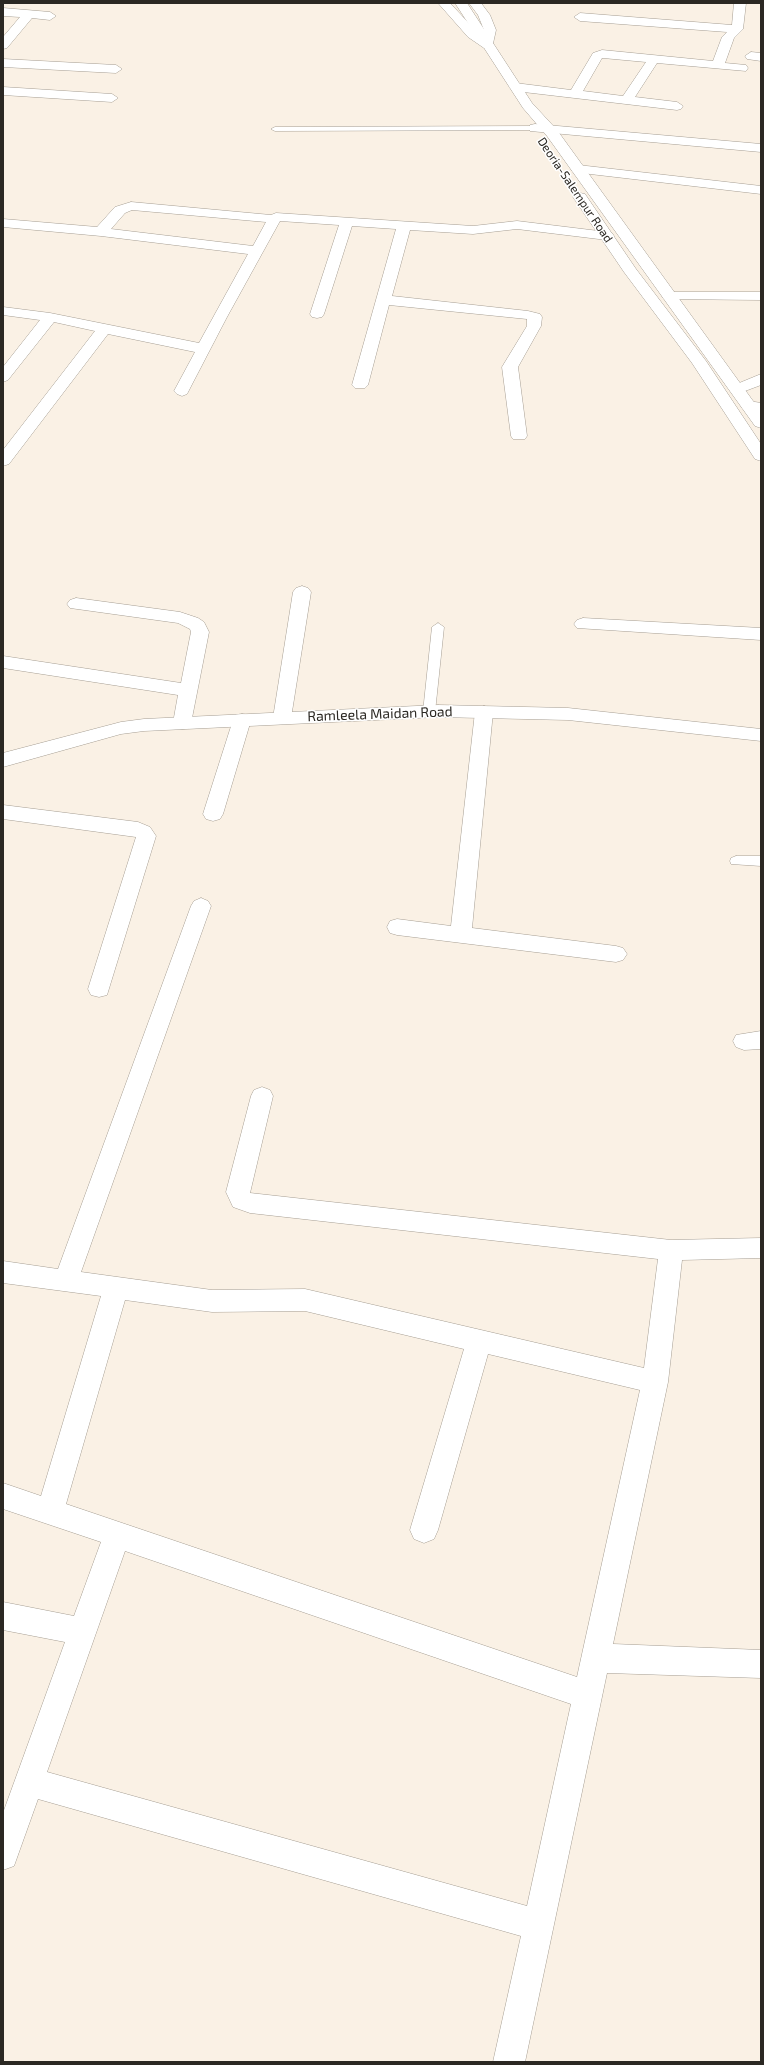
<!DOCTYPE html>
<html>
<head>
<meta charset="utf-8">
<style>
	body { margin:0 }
	#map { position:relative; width:764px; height:2065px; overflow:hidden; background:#faf1e5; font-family:"Exo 2",sans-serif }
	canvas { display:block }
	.frame { position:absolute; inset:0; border:4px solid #2b2823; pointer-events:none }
</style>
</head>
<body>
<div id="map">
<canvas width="764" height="2065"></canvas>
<div class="frame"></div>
</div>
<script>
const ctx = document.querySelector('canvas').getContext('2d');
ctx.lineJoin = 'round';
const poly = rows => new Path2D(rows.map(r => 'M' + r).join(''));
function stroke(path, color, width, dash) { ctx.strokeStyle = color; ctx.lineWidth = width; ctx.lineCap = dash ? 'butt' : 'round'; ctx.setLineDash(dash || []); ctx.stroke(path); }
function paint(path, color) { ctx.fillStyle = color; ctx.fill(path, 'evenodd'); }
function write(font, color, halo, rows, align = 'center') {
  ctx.font = font + ' "Exo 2",sans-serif'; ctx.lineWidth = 3; ctx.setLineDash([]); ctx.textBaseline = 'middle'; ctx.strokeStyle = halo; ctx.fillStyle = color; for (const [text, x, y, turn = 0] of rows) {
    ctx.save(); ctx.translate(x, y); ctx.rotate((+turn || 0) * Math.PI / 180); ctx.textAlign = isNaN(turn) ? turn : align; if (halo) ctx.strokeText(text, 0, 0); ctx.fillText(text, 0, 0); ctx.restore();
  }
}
const lane = poly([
	[535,126,538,126,538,130,275,131,271,129,275,127,535,126],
	[438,623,444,627,435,712,429,716,423,712,432,627,438,623],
	[736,856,761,856,761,866,731,864,730,861,731,858,736,856]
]);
const street = poly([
	[734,3,746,3,743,29,734,38,725,63,746,65,748,68,746,71,657,63,635,97,677,102,683,106,681,109,677,110,515,91,509,87,515,83,571,90,593,53,602,50,713,61,722,37,727,32,580,21,574,17,580,13,732,25,734,3],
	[602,58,603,58,646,62,623,96,583,91,602,58],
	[3,8,50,12,56,16,50,20,32,18,7,48,3,49,3,37,20,17,3,16,3,8],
	[751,52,761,53,761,61,747,59,745,56,751,52],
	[3,59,116,65,122,69,116,73,3,67,3,59],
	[3,87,112,94,118,98,112,102,3,95,3,87],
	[535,124,761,144,761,152,530,131,529,128,530,125,535,124],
	[578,165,761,186,761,194,573,172,571,169,573,166,578,165],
	[131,202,271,215,276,213,473,226,517,221,607,232,612,233,614,236,612,239,607,240,517,229,473,234,410,230,392,296,528,311,540,314,542,317,541,326,518,367,527,436,525,439,513,439,511,436,502,367,527,326,527,319,389,305,368,385,365,388,355,388,352,385,396,229,352,226,324,314,322,317,317,318,312,317,310,314,339,225,280,221,227,317,187,394,182,396,177,394,174,391,195,352,108,334,9,464,3,466,3,450,95,331,54,322,8,380,3,382,3,367,40,320,3,315,3,307,50,313,199,343,248,254,101,236,3,227,3,219,97,227,115,207,131,202],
	[132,210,266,222,253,246,111,229,125,213,132,210],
	[669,292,761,292,761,300,664,299,662,296,664,293,669,292],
	[761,374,761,385,737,394,732,392,729,389,732,386,761,374],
	[749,401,761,403,761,413,743,409,741,406,743,403,749,401],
	[302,586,308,588,311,592,291,718,289,722,282,724,275,722,273,718,293,592,296,588,302,586],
	[76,598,180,612,198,618,204,622,209,632,191,723,189,728,182,729,175,728,173,723,178,695,3,668,3,656,181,683,191,632,190,629,178,623,70,608,67,604,70,600,76,598],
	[583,618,761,628,761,640,577,628,574,624,577,620,583,618],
	[484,706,491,708,493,712,472,928,616,946,623,948,627,954,623,960,616,962,397,935,390,933,387,927,390,921,397,919,451,926,475,712,477,708,484,706],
	[242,714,249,715,251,720,223,814,220,819,213,821,206,819,203,814,233,720,235,715,242,714],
	[3,805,138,822,150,827,156,836,107,995,99,997,91,995,88,989,136,837,3,819,3,805],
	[201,898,208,901,211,906,81,1272,212,1290,305,1289,644,1368,658,1259,250,1213,233,1207,226,1192,251,1096,254,1090,262,1087,270,1090,273,1096,250,1193,671,1240,761,1238,761,1258,682,1260,668,1382,613,1644,761,1650,761,1678,607,1673,525,2062,493,2062,521,1936,38,1799,14,1866,3,1870,3,1813,65,1642,3,1630,3,1602,74,1616,101,1542,3,1509,3,1483,41,1496,101,1296,3,1283,3,1261,58,1269,191,906,194,901,201,898],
	[125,1300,212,1312,305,1311,464,1349,410,1530,414,1539,424,1543,434,1539,438,1530,488,1354,640,1390,577,1677,66,1504,125,1300],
	[125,1551,571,1704,527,1906,47,1772,125,1551],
	[761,1031,761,1049,744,1050,736,1047,733,1041,736,1035,761,1031]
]);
const secondary = poly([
	[438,3,450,3,476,31,483,36,484,30,478,15,469,3,481,3,490,15,496,30,492,48,484,48,468,37,438,3],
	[438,705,568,708,761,729,761,741,568,720,438,717,144,731,121,734,3,767,3,753,121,722,144,719,438,705]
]);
const highway = poly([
	[455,3,467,3,532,103,557,130,761,412,761,428,755,426,547,136,523,108,455,3],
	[580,193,585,194,636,269,706,361,761,444,761,461,755,459,692,363,624,272,573,197,575,194,580,193]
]);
const farStreetnames = [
	["Deoria-Salempur Road",575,190,56]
];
const streetNames = [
	["Ramleela Maidan Road",380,714,-2]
];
stroke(lane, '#a69e93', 1);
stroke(street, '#a69e93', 1);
stroke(secondary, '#a69e93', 1);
stroke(highway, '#a69e93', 1);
paint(lane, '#fff');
paint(street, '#fff');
paint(secondary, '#fff');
paint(highway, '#fff');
write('12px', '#2b2823', '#fff', farStreetnames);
write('14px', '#2b2823', '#fff', streetNames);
</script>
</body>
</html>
